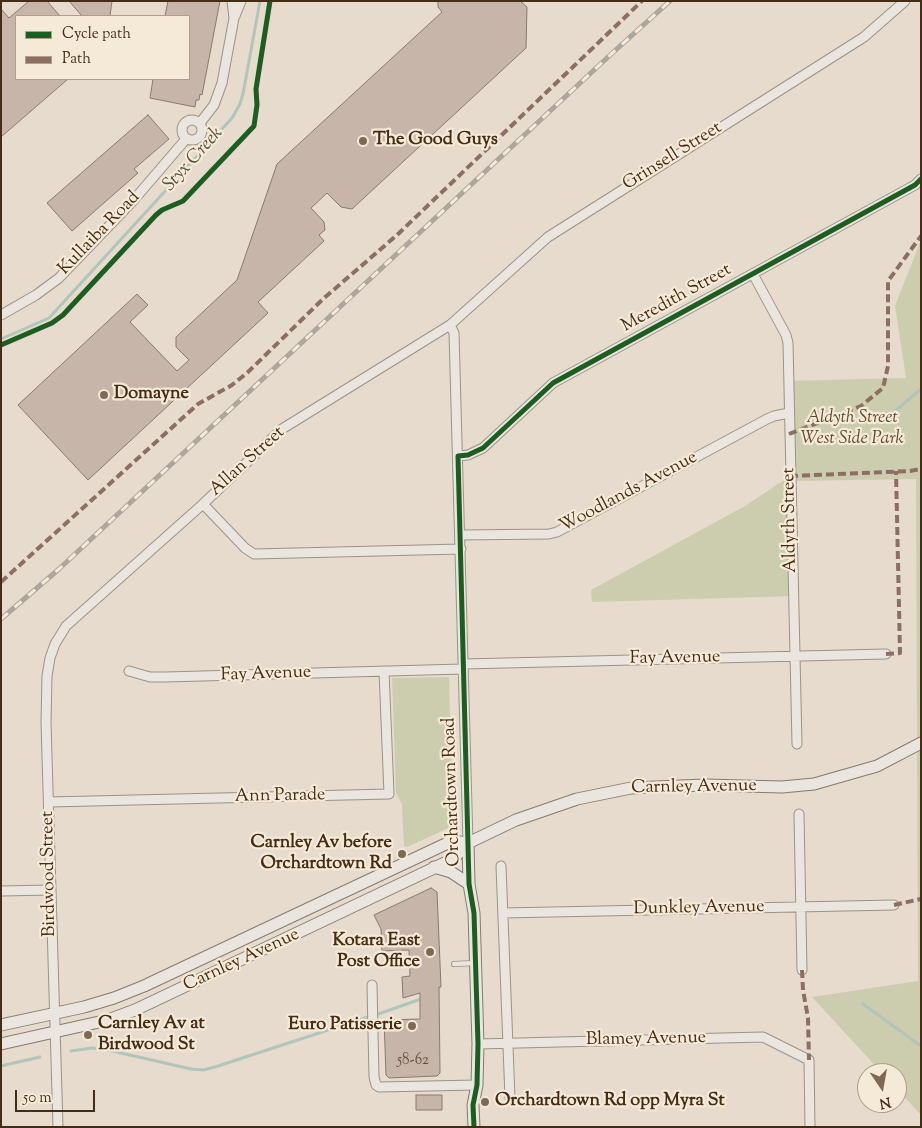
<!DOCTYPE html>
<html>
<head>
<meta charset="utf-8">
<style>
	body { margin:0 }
	#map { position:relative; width:922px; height:1128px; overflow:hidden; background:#e6dbcc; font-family:"Sorts Mill Goudy",serif }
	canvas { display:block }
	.frame { position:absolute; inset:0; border:2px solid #452c14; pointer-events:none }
	.legend { position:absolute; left:15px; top:15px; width:175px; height:65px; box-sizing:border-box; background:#f5ead7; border:1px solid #af9e89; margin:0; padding:6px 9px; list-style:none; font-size:15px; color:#452c14 }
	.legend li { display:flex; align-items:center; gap:10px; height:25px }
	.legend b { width:25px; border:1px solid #af9e89 }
	.north { position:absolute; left:857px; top:1063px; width:50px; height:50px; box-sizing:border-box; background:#f5ead7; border:1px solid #af9e89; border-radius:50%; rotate:168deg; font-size:14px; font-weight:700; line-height:20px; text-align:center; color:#452c14 }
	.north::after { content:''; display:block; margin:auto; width:18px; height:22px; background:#7d6954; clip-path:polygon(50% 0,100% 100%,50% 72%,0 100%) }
	.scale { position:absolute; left:15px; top:1090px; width:80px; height:22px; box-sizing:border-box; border:2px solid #452c14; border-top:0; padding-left:6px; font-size:15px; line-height:18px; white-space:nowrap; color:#452c14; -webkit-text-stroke:4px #f5ead7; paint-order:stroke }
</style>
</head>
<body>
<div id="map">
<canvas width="922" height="1128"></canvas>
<div class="frame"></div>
<ul class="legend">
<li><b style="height:6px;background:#1b5e20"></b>Cycle path</li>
<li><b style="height:6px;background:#8d6e63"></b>Path</li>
</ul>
<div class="north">N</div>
<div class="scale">50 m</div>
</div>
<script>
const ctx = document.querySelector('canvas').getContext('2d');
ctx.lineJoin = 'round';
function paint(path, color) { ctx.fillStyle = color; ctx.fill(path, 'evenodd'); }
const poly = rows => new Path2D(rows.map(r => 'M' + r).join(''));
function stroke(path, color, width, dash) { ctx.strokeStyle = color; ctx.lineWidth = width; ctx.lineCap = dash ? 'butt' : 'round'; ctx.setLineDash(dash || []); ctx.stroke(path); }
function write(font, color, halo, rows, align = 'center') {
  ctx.font = font + ' "Sorts Mill Goudy",serif'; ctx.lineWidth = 4.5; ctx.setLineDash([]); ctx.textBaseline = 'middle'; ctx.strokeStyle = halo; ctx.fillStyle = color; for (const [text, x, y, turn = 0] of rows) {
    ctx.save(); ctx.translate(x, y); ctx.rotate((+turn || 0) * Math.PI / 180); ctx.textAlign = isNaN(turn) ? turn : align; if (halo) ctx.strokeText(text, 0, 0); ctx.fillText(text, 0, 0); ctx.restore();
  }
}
const green = poly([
	[921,240,921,1115,897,1089,897,1073,882,1073,812,997,918,981,916,479,791,481,793,596,592,602,591,590,745,506,790,476,788,381,906,378,895,306],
	[449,677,453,826,407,847,404,846,402,804,396,793,392,678]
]);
const stream = poly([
	[1,339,49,318,232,118,240,104,243,94,260,1],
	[887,418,921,389],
	[863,1004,921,1046],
	[378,1014,424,998],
	[71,1051,92,1048,108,1050,191,1069,203,1070,215,1067,368,1017],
	[1,1066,40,1057]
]);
const building = poly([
	[29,1,47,1,60,16,16,16,16,79,68,79,1,137,1,9,9,18,29,1],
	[69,1,112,1,110,16,82,16,69,1],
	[168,1,220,1,202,95,200,94,199,100,196,100,195,107,150,98,153,79,189,79,189,16,165,16,168,1],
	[438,1,520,1,527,7,526,48,352,209,341,207,327,193,311,208,324,222,325,230,319,235,324,241,258,302,268,313,88,480,18,405,137,294,148,305,130,322,177,371,189,360,176,347,176,337,237,280,277,164,442,12,438,7,438,1],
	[148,115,169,139,134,169,138,173,72,231,47,203,148,115],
	[431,888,437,892,441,987,439,987,440,1073,437,1076,389,1078,386,1075,384,1020,420,1019,420,993,403,998,402,977,410,976,409,950,382,951,381,929,374,915,431,888],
	[416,1095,442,1095,442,1110,416,1110,416,1095]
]);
const lane = poly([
	[454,964,475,963]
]);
const street = poly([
	[235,16,241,1],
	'182 130a10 10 0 1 1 20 0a10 10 0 1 1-20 0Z',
	[200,123,214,105,222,83,234,18,232,1],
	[753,274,786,335,788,343,797,744],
	[1,315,36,295,59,278,132,202,186,139],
	[450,325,454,333,468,843],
	[458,456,468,455,483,448,553,383,915,185,921,179],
	[203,504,245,548,254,554,461,549],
	[460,535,549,534,557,532,767,419,774,416,789,413],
	[463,664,886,654],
	[129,671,150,677,165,677,463,669],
	[49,802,389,794,384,671],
	[799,814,802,970],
	[501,866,510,1098],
	[1,891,51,890],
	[503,913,894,905],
	[372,985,374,1077,376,1085,379,1087,477,1085],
	[478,1044,763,1037,809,1060,810,1127],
	[58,1127,46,722,47,676,50,658,55,644,66,626,203,504,282,429,450,325,548,237,864,37,905,1]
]);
const secondary = poly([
	[468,843,469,884,474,913,478,1044,477,1085,473,1105,474,1127],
	[434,867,451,872,469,884],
	[1,1025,84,1007,114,998,144,986,452,841,468,843],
	[1,1044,108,1020,135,1010,453,859,468,843,516,820,577,799,631,788,705,785,782,787,814,784,877,766,921,743]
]);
const rail = poly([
	[1,619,59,569,608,57,670,1]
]);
const quiet = poly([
	[789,434,861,406,883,388,888,366,888,281,921,236],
	[790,476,910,471,921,469],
	[1,582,198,404,232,385,247,373,323,299,397,235,642,1],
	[886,654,900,653,896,471],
	[894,905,921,899],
	[802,970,803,990,808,1018,809,1060]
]);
const cycleway = poly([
	[1,345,52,323,63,315,156,215,162,210,183,201,254,126,257,105,256,89,270,1],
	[474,1127,473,1105,477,1085,478,1044,474,913,469,884,458,456,468,455,483,448,553,383,915,185,921,179]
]);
const markers = [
	[363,141,5,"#7d6954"],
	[104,395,5,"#7d6954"],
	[402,854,5,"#7d6954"],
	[430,952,5,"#7d6954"],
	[412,1026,5,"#7d6954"],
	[88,1035,5,"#7d6954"],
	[485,1102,5,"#7d6954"]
];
const numberNames = [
	["58-62",413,1061]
];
const poiNames = [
	["The Good Guys",373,141],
	["Domayne",114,395],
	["Carnley Av before",392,844,"right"],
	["Orchardtown Rd",392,865,"right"],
	["Kotara East",420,942,"right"],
	["Post Office",420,963,"right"],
	["Carnley Av at",98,1025],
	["Birdwood St",98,1046],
	["Euro Patisserie",402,1026,"right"],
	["Orchardtown Rd opp Myra St",495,1102]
];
const streetNames = [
	["Grinsell Street",673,157,-32],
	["Kullaiba Road",100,234,-46],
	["Meredith Street",677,299,-29],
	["Allan Street",248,462,-42],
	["Woodlands Avenue",629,493,-28],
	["Aldyth Street",791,520,-91],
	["Fay Avenue",675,659,-1],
	["Fay Avenue",266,675,-2],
	["Carnley Avenue",694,788,-1],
	["Orchardtown Road",453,792,-92],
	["Ann Parade",280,797,-1],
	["Birdwood Street",50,874,-91],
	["Dunkley Avenue",699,909,-1],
	["Carnley Avenue",242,961,-25],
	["Blamey Avenue",646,1040,-1]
];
const parkNames = [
	["Aldyth Street",852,419],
	["West Side Park",852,440]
];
const waterNames = [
	["Styx Creek",194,160,-48]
];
paint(green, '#cccdae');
stroke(stream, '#b1c5bb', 3);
paint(building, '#c8b5aa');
stroke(building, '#857b70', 1);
stroke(lane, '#9c9387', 6);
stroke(street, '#9c9387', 11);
stroke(secondary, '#857b70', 13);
stroke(lane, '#eae5de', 4.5);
stroke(street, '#eae5de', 9);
stroke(secondary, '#eae5de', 11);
stroke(rail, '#ada69d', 5);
stroke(rail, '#f5ead7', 3, [9]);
stroke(quiet, '#8d6e63', 4, [8, 4]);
stroke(cycleway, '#1b5e20', 5);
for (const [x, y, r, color] of markers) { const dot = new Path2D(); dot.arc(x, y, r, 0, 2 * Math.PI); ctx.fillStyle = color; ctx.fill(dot); stroke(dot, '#f5ead7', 2); }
write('15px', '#664e3a', null, numberNames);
write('bold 18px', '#452c14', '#f5ead7', poiNames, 'left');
write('18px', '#452c14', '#f5ead7', streetNames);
write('italic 18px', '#5c4a2e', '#f5ead7', parkNames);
write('italic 19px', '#5a503c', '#f5ead7', waterNames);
</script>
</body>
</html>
